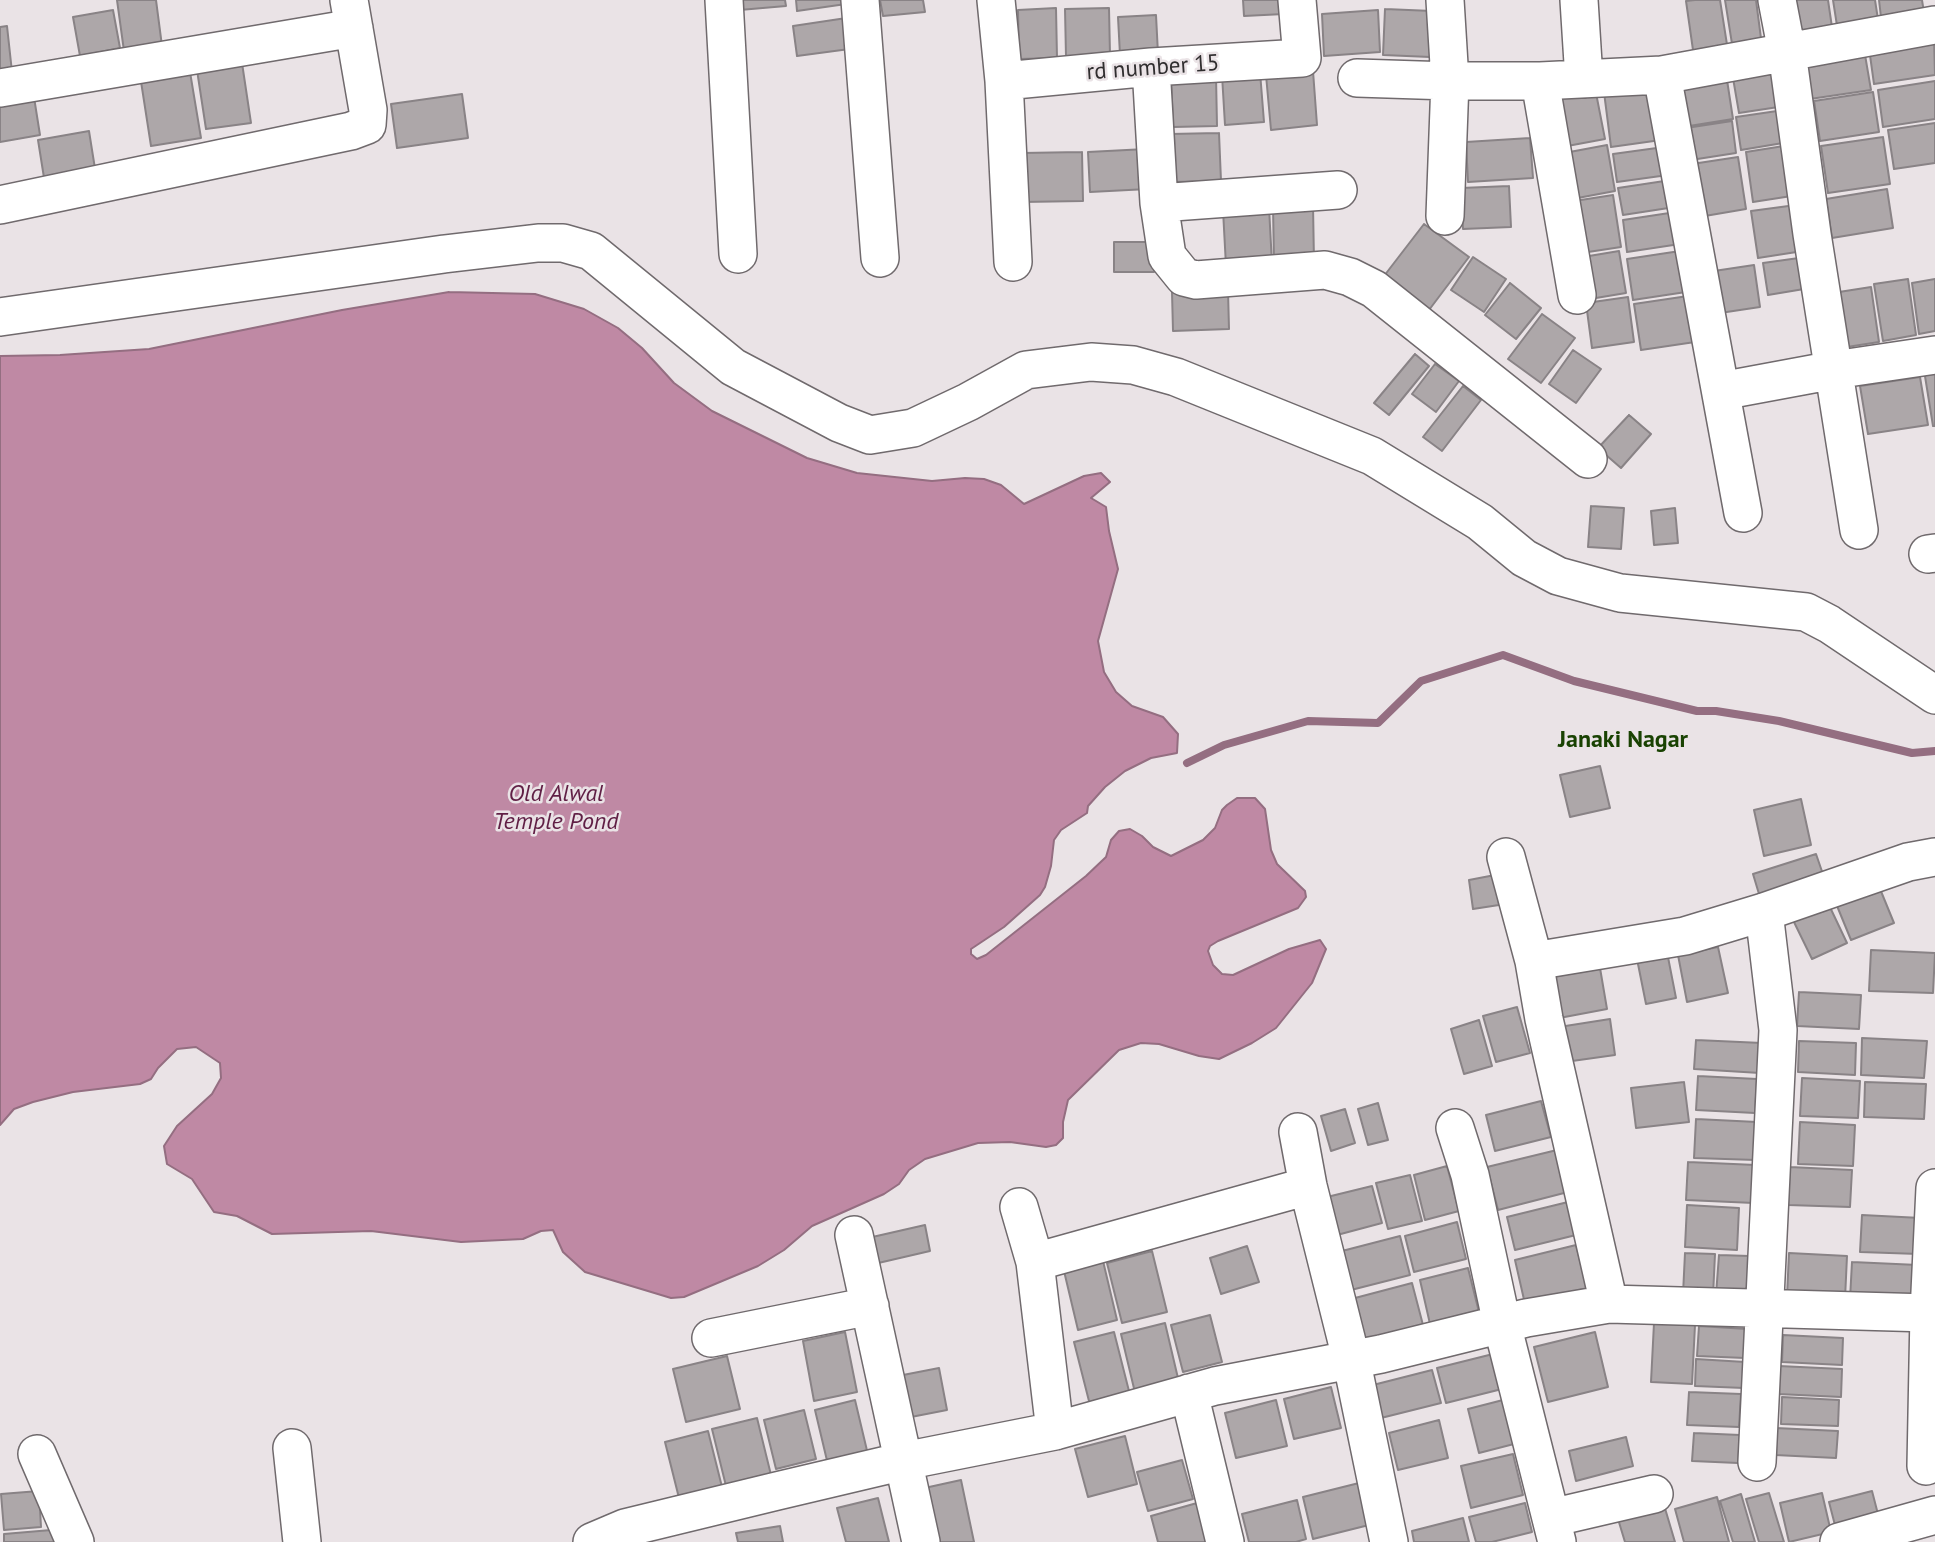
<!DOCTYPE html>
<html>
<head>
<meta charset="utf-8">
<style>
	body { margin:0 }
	canvas { display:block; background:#eae3e6 }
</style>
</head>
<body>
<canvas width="1935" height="1542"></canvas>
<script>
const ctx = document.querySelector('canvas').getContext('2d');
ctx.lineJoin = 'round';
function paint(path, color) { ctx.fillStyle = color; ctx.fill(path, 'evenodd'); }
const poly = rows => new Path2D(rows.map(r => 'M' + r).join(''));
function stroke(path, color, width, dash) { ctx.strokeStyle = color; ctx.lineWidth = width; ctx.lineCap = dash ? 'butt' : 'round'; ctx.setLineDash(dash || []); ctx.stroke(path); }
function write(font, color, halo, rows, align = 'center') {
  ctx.font = font + ' "PT Sans",sans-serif'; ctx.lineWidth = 5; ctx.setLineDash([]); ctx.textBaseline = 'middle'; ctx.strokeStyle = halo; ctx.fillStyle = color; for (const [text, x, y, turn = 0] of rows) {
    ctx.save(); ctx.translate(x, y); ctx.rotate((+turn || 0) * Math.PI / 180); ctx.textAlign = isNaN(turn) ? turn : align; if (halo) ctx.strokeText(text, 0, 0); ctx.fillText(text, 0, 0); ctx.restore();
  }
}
const water = poly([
	[449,292,535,294,584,309,618,328,642,348,674,383,712,411,807,458,857,473,932,481,965,478,984,479,1001,485,1024,504,1084,476,1101,473,1110,482,1091,498,1106,507,1109,531,1118,569,1098,641,1104,672,1116,692,1132,706,1163,717,1178,734,1177,753,1151,758,1125,771,1105,787,1088,806,1087,813,1061,830,1054,840,1051,866,1045,887,1040,895,1004,927,971,949,971,954,977,959,986,955,1086,876,1106,857,1111,840,1119,831,1130,829,1142,836,1153,847,1171,856,1203,840,1215,828,1222,810,1227,805,1237,798,1255,798,1265,809,1271,850,1277,864,1305,891,1306,897,1298,908,1218,941,1210,946,1208,951,1213,965,1222,974,1233,975,1289,949,1320,940,1326,949,1312,983,1276,1028,1252,1043,1219,1059,1199,1056,1159,1044,1141,1043,1119,1050,1068,1100,1063,1122,1063,1138,1056,1145,1046,1147,1010,1142,978,1143,925,1159,909,1170,899,1184,884,1194,812,1226,784,1250,758,1266,684,1297,671,1298,585,1272,563,1252,553,1230,541,1231,523,1239,461,1242,371,1231,272,1234,237,1216,214,1212,192,1179,167,1164,164,1146,177,1126,212,1094,221,1078,220,1063,196,1047,177,1049,158,1068,151,1079,140,1084,73,1092,33,1102,14,1109,0,1125,0,356,60,355,149,349,342,310,449,292]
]);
const stream = poly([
	[1187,763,1224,745,1308,721,1378,723,1421,681,1503,655,1574,681,1697,711,1716,711,1779,721,1912,753,1935,751]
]);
const building = poly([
	[117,0,156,0,162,46,124,51,117,0],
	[727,0,785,0,786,6,728,11,727,0],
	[796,0,853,0,853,3,797,11,796,0],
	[880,0,923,0,925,12,883,16,880,0],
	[1243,0,1283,0,1284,14,1244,16,1243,0],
	[1695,0,1720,0,1728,51,1694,57,1686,1,1695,0],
	[1725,0,1756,0,1762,46,1733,50,1725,0],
	[1789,0,1828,0,1833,34,1794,40,1789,0],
	[1833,0,1875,0,1879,26,1838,32,1833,0],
	[1879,0,1922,0,1925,19,1882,26,1879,0],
	[1056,8,1057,58,1019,59,1018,10,1056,8],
	[1109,8,1110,55,1066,57,1065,9,1109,8],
	[1385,9,1432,11,1430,57,1383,55,1385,9],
	[113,10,120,48,80,56,73,17,113,10],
	[1378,10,1380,52,1324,56,1322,14,1378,10],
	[1156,15,1158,54,1120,55,1118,17,1156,15],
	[853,17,857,48,797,56,793,26,853,17],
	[7,26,12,72,0,73,0,27,7,26],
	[1934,38,1935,75,1874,84,1869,48,1934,38],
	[1864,49,1871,90,1810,99,1804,59,1864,49],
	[242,63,251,123,206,129,197,70,242,63],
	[189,66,201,138,151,146,140,75,189,66],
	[1313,71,1317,125,1271,130,1266,75,1313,71],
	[1780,71,1785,106,1739,113,1733,78,1780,71],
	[1260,72,1264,122,1225,125,1222,75,1260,72],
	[1216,76,1217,126,1173,127,1171,77,1216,76],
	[1727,80,1733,119,1683,127,1678,87,1727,80],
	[1935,81,1935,119,1883,127,1878,90,1935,81],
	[1654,85,1661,140,1611,147,1604,92,1654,85],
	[1595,88,1605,139,1562,147,1553,96,1595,88],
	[33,91,40,135,0,142,0,96,33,91],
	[1873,92,1879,132,1820,141,1814,101,1873,92],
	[462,94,468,138,397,148,391,104,462,94],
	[1784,110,1789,142,1741,150,1736,117,1784,110],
	[1732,121,1736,153,1691,160,1686,128,1732,121],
	[1935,123,1935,163,1894,169,1888,130,1935,123],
	[89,131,96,175,45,184,38,140,89,131],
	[1219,133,1221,181,1172,182,1170,134,1219,133],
	[1883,137,1890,184,1828,193,1821,146,1883,137],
	[1530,138,1533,178,1468,182,1466,142,1530,138],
	[1607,145,1615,191,1567,200,1559,154,1607,145],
	[1790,145,1798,195,1753,202,1746,152,1790,145],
	[1664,147,1668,175,1617,182,1613,154,1664,147],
	[1146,149,1148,189,1090,192,1088,152,1146,149],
	[1082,152,1083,201,1022,202,1022,153,1082,152],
	[1738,157,1746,209,1699,217,1692,164,1738,157],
	[1671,180,1675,207,1623,215,1618,188,1671,180],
	[1509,186,1511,227,1463,229,1461,188,1509,186],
	[1887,189,1893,228,1832,238,1826,199,1887,189],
	[1613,195,1621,247,1575,254,1568,202,1613,195],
	[1313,205,1314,262,1274,263,1273,206,1313,205],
	[1796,205,1803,251,1758,258,1751,211,1796,205],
	[1269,207,1272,264,1226,266,1223,210,1269,207],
	[1676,212,1680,244,1627,252,1623,220,1676,212],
	[1424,224,1469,257,1429,310,1384,276,1424,224],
	[1114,242,1154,242,1154,272,1114,272,1114,242],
	[1619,251,1626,293,1584,300,1577,258,1619,251],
	[1680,251,1686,292,1633,300,1627,259,1680,251],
	[1473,257,1506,279,1484,312,1451,290,1473,257],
	[1806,257,1810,288,1768,295,1763,263,1806,257],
	[1754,265,1760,307,1720,313,1714,271,1754,265],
	[1908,279,1916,335,1883,341,1874,284,1908,279],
	[1935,279,1935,331,1919,334,1912,283,1935,279],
	[1510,283,1541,308,1516,339,1485,315,1510,283],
	[1871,287,1879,342,1847,347,1839,292,1871,287],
	[1228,290,1229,329,1173,331,1172,292,1228,290],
	[1688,296,1695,342,1641,350,1634,304,1688,296],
	[1628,297,1634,342,1592,348,1586,303,1628,297],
	[1542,314,1575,338,1541,383,1508,359,1542,314],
	[1573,350,1601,369,1576,403,1549,384,1573,350],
	[1415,354,1429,366,1389,415,1374,403,1415,354],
	[1435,364,1459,381,1436,412,1412,394,1435,364],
	[1935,368,1935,426,1933,426,1924,370,1935,368],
	[1920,377,1928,425,1868,434,1860,386,1920,377],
	[1463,386,1481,400,1442,451,1423,437,1463,386],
	[1629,415,1651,434,1621,468,1598,448,1629,415],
	[1591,506,1624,508,1621,549,1588,547,1591,506],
	[1675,508,1678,543,1654,545,1651,511,1675,508],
	[1600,766,1610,808,1570,817,1560,775,1600,766],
	[1801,799,1811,845,1764,856,1754,810,1801,799],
	[1816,854,1826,883,1762,904,1753,874,1816,854],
	[1495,875,1499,905,1473,909,1469,880,1495,875],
	[1878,884,1894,923,1851,940,1835,901,1878,884],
	[1828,903,1847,943,1812,959,1793,920,1828,903],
	[1718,947,1728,993,1687,1002,1678,955,1718,947],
	[1871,950,1935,953,1933,993,1869,991,1871,950],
	[1667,952,1676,998,1646,1004,1637,959,1667,952],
	[1600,968,1607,1009,1554,1019,1547,978,1600,968],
	[1799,992,1861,995,1859,1029,1797,1026,1799,992],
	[1517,1007,1530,1053,1496,1062,1483,1016,1517,1007],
	[1610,1019,1615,1055,1565,1062,1559,1027,1610,1019],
	[1479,1020,1492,1066,1464,1074,1451,1029,1479,1020],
	[1862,1038,1927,1041,1924,1078,1861,1075,1862,1038],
	[1696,1040,1762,1043,1760,1073,1694,1069,1696,1040],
	[1799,1041,1856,1043,1855,1075,1798,1072,1799,1041],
	[1698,1076,1757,1079,1755,1113,1696,1110,1698,1076],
	[1802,1078,1860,1081,1858,1118,1800,1116,1802,1078],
	[1684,1082,1689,1122,1636,1128,1631,1088,1684,1082],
	[1865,1082,1926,1084,1924,1119,1864,1117,1865,1082],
	[1541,1101,1551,1137,1495,1151,1486,1115,1541,1101],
	[1378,1103,1388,1140,1368,1145,1358,1109,1378,1103],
	[1345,1109,1355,1143,1331,1151,1321,1116,1345,1109],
	[1696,1119,1757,1122,1756,1160,1694,1158,1696,1119],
	[1800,1122,1855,1125,1853,1166,1798,1164,1800,1122],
	[1557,1150,1568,1192,1498,1210,1487,1167,1557,1150],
	[1688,1162,1756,1165,1754,1203,1686,1200,1688,1162],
	[1447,1166,1459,1211,1425,1220,1414,1175,1447,1166],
	[1790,1167,1852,1170,1850,1207,1788,1205,1790,1167],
	[1410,1175,1422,1221,1388,1229,1376,1183,1410,1175],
	[1372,1186,1382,1223,1337,1235,1327,1197,1372,1186],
	[1568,1202,1576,1235,1515,1250,1507,1217,1568,1202],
	[1687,1205,1739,1208,1737,1250,1685,1247,1687,1205],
	[1862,1215,1921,1218,1919,1254,1860,1252,1862,1215],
	[1457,1222,1466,1259,1414,1272,1405,1236,1457,1222],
	[925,1225,930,1251,874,1264,868,1238,925,1225],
	[1400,1236,1410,1275,1351,1290,1342,1251,1400,1236],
	[1576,1245,1587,1288,1525,1304,1515,1260,1576,1245],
	[1247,1246,1259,1282,1221,1294,1210,1258,1247,1246],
	[1152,1251,1167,1312,1122,1323,1107,1263,1152,1251],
	[1685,1253,1715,1254,1713,1296,1683,1294,1685,1253],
	[1789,1253,1847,1256,1845,1299,1787,1297,1789,1253],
	[1719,1255,1749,1256,1747,1297,1716,1295,1719,1255],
	[1103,1261,1117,1320,1078,1330,1064,1271,1103,1261],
	[1852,1262,1918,1265,1916,1302,1850,1299,1852,1262],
	[1468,1268,1479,1312,1430,1324,1420,1280,1468,1268],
	[1412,1283,1423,1325,1365,1339,1355,1298,1412,1283],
	[1210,1315,1222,1362,1183,1372,1171,1325,1210,1315],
	[1165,1323,1181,1391,1137,1401,1121,1334,1165,1323],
	[1654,1323,1695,1325,1692,1384,1651,1382,1654,1323],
	[1699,1326,1747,1329,1745,1358,1697,1356,1699,1326],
	[845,1332,857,1392,814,1401,803,1341,845,1332],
	[1114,1332,1131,1399,1091,1409,1074,1342,1114,1332],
	[1595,1332,1608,1387,1548,1402,1534,1347,1595,1332],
	[1783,1335,1843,1338,1842,1365,1782,1362,1783,1335],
	[1493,1354,1502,1389,1446,1403,1437,1368,1493,1354],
	[727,1356,740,1409,686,1422,673,1369,727,1356],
	[1696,1359,1745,1362,1744,1388,1695,1386,1696,1359],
	[1779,1366,1842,1369,1841,1397,1778,1394,1779,1366],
	[939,1368,947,1410,911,1417,903,1375,939,1368],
	[1432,1370,1441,1403,1381,1418,1373,1385,1432,1370],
	[1331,1387,1341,1428,1294,1439,1284,1399,1331,1387],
	[1689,1392,1741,1394,1739,1427,1687,1425,1689,1392],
	[1782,1397,1839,1400,1838,1426,1781,1424,1782,1397],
	[855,1400,869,1459,829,1469,815,1410,855,1400],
	[1276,1400,1287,1446,1236,1458,1225,1413,1276,1400],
	[1503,1400,1514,1444,1479,1453,1468,1409,1503,1400],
	[804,1410,816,1459,776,1469,764,1420,804,1410],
	[757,1418,771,1475,726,1486,712,1429,757,1418],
	[1439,1420,1448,1458,1398,1470,1389,1433,1439,1420],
	[1776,1428,1838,1431,1836,1458,1775,1455,1776,1428],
	[708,1431,723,1491,680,1502,665,1442,708,1431],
	[1694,1433,1740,1435,1738,1463,1692,1461,1694,1433],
	[1125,1436,1137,1484,1088,1497,1075,1449,1125,1436],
	[1626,1437,1633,1466,1576,1481,1569,1451,1626,1437],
	[1513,1454,1523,1495,1471,1508,1461,1466,1513,1454],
	[1182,1460,1193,1499,1148,1511,1137,1472,1182,1460],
	[961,1480,974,1542,930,1542,920,1489,961,1480],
	[1359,1483,1369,1525,1313,1539,1303,1497,1359,1483],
	[39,1491,41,1527,4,1530,1,1494,39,1491],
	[1872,1491,1880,1522,1837,1533,1829,1502,1872,1491],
	[1769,1493,1784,1542,1759,1542,1746,1499,1769,1493],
	[1822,1493,1831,1532,1789,1542,1780,1503,1822,1493],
	[1741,1494,1755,1542,1733,1542,1720,1501,1741,1494],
	[1717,1497,1729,1542,1684,1542,1675,1509,1717,1497],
	[878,1498,889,1542,846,1542,837,1508,878,1498],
	[1297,1500,1306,1539,1296,1542,1249,1542,1242,1514,1297,1500],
	[1197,1503,1207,1542,1158,1542,1151,1516,1197,1503],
	[1525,1503,1532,1532,1492,1542,1476,1542,1469,1517,1525,1503],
	[1664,1505,1675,1542,1625,1542,1618,1519,1664,1505],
	[1463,1518,1469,1542,1414,1542,1412,1531,1463,1518],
	[780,1526,783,1542,738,1542,736,1533,780,1526],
	[63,1529,64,1542,4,1542,4,1534,63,1529]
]);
const minor = poly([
	[724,0,738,254],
	[860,0,880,258],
	[996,0,1004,81,1013,262],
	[1445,0,1450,81,1445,216],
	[1579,0,1584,79],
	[1777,0,1787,52,1812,234,1859,530],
	[1151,67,1159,203,1167,256,1184,277,1196,280,1325,270,1350,277,1374,289,1588,459],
	[1662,75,1743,513],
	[1357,78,1450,81,1540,81,1662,75,1935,25],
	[1004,81,1151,67,1302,58,1297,0],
	[1540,81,1577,295],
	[0,88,354,28],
	[1159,203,1338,190],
	[0,205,351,131,367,125,368,110,349,0],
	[0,317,444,254,538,243,563,243,591,251,733,367,839,423,870,435,913,428,968,402,1026,370,1091,362,1133,365,1176,377,1372,456,1480,522,1524,558,1558,576,1620,593,1806,612,1829,624,1935,695],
	[1721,391,1834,370,1935,355],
	[1928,554,1935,553],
	[1506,857,1534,961],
	[1455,1128,1470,1175,1502,1324,1557,1542],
	[1298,1132,1308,1186,1351,1358,1389,1542],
	[1019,1207,1035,1262,1055,1431],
	[854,1235,921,1542],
	[1035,1262,1308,1186],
	[1609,1304,1544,1019,1534,961,1685,936,1764,912,1908,862,1935,857],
	[711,1338,870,1306],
	[1189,1393,1225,1542],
	[292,1448,302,1542],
	[37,1454,75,1542],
	[1757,1462,1778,1030,1764,912],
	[1926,1466,1929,1313,1935,1188],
	[1551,1518,1654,1494],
	[592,1542,625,1528,777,1491,904,1461,1055,1431,1215,1386,1381,1354,1526,1318,1609,1304,1929,1313],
	[1839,1542,1935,1515]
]);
const streetNames = [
	["rd number 15",1153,68,-4]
];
const neighbourhoodNames = [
	["Janaki Nagar",1623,740]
];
const waterNames = [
	["Old Alwal",556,794],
	["Temple Pond",556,822]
];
paint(water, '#bf89a4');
stroke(water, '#946e81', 2);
stroke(stream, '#946e81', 8);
paint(building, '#ada7a9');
stroke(building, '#898386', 2);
stroke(minor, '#706a6d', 40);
stroke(minor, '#fff', 37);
write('23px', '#302e2f', '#eae3e6', streetNames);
write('bold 24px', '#194202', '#eae3e6', neighbourhoodNames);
write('italic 24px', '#601f45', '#eae3e6', waterNames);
</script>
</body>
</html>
